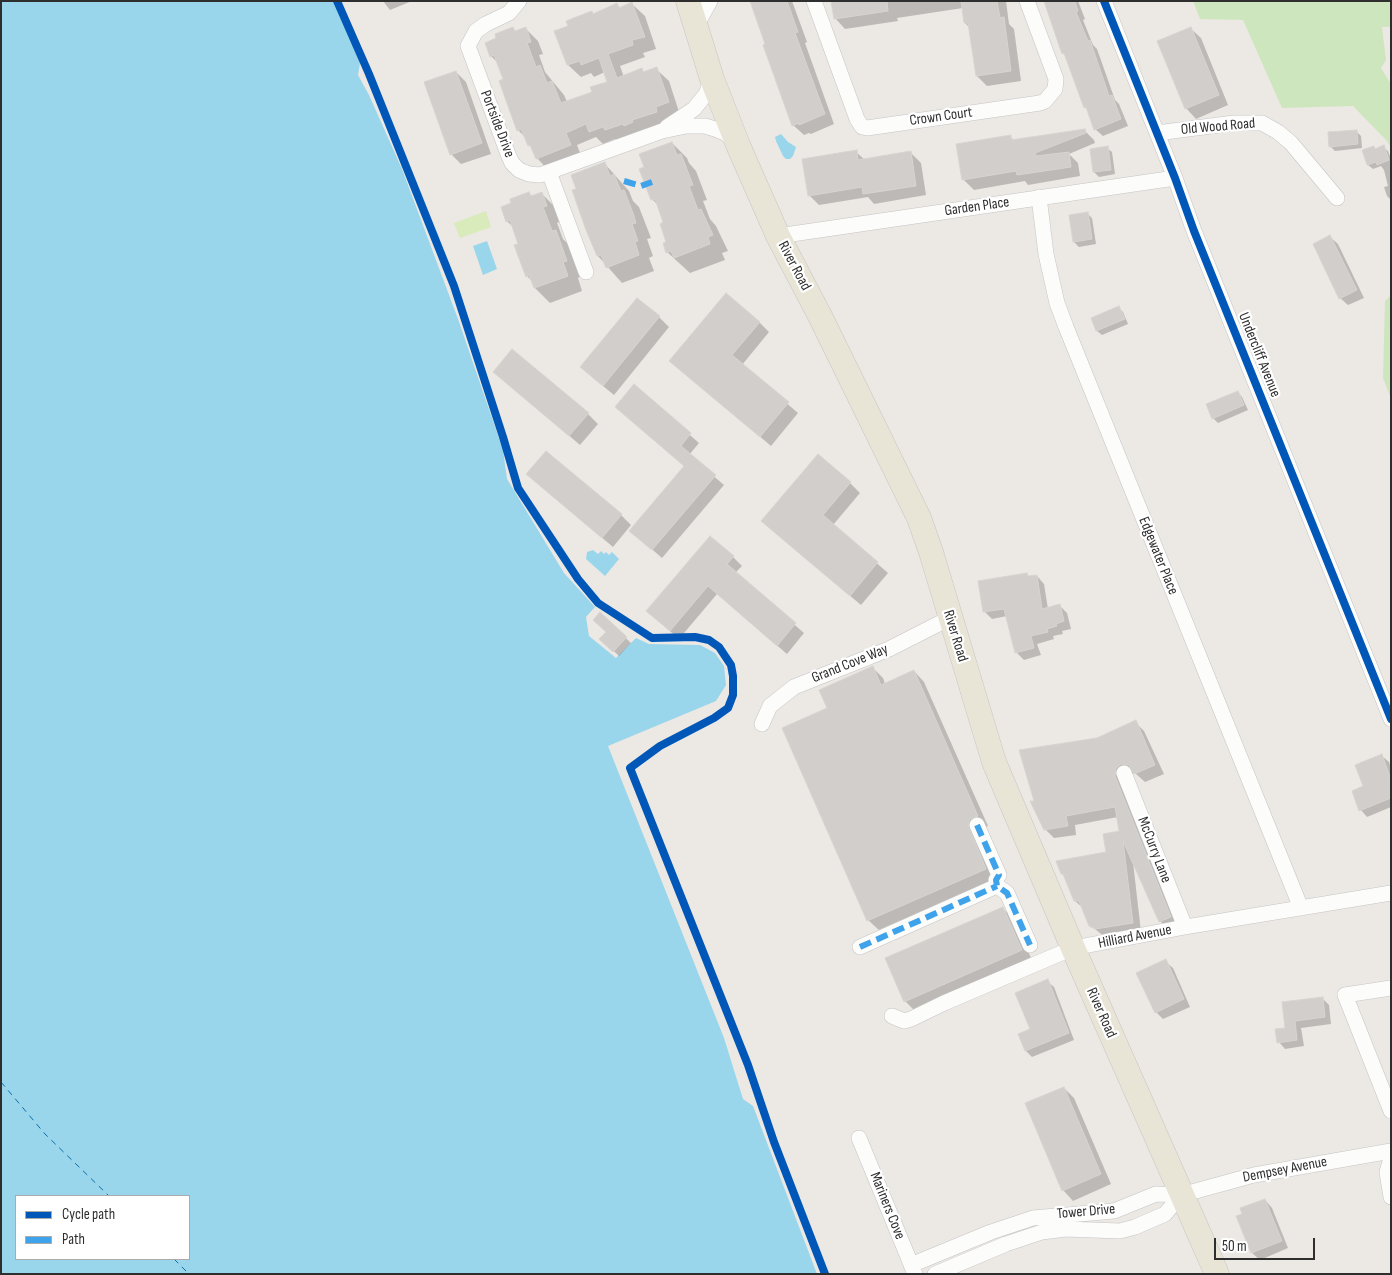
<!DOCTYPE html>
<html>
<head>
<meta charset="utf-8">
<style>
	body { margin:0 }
	#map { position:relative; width:1392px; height:1275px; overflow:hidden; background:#ece8e4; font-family:"Sofia Sans Condensed",sans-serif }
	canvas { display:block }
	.frame { position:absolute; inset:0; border:2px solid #2e2e2e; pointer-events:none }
	.legend { position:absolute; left:15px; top:1195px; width:175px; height:65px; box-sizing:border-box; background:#fff; border:1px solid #ababab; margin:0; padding:6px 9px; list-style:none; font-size:15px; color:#2e2e2e }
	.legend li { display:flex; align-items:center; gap:10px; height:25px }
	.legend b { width:25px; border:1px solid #ababab }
	.scale { position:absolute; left:1214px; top:1238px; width:101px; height:22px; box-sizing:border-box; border:2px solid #2e2e2e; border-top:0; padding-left:6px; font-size:15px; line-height:18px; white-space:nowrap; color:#2e2e2e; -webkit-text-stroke:4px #fff; paint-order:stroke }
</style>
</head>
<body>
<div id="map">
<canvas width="1392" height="1275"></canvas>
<div class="frame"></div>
<ul class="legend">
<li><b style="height:6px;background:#0057b8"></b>Cycle path</li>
<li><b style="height:6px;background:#3ea3eb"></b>Path</li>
</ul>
<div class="scale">50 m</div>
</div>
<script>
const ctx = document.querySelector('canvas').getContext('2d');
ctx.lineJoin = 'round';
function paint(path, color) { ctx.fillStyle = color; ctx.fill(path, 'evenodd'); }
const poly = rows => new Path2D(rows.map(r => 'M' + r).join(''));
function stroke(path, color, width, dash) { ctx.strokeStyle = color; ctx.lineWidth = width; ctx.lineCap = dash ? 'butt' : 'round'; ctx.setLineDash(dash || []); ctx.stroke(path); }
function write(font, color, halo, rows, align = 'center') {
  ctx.font = font + ' "Sofia Sans Condensed",sans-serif'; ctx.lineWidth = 4.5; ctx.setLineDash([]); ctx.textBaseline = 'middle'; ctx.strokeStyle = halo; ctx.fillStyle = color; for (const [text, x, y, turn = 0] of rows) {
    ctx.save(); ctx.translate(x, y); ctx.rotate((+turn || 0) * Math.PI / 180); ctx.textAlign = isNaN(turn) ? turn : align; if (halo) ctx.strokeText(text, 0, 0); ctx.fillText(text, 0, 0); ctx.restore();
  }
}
const green = poly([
	[1193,1,1384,1,1391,3,1391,27,1382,27,1386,60,1381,68,1391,84,1391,148,1387,141,1353,106,1282,108,1243,20,1200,19],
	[1391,295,1391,399,1383,378,1385,301]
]);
const pitch = poly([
	[486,211,491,227,460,238,454,223]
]);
const water = poly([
	[1,1,334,1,352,41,360,63,358,75,369,95,402,169,458,319,503,450,507,479,564,573,595,607,586,617,589,636,616,658,636,638,649,644,700,645,715,653,724,666,726,685,716,701,608,746,724,1038,743,1099,753,1106,817,1274,1,1274],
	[16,1196,189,1196,189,1259,16,1259],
	[781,134,788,142,796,147,793,156,790,159,786,159,783,156,776,141,775,137],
	[487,241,497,269,483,275,473,246],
	[593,550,598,554,601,551,604,554,606,552,609,555,612,552,619,559,605,576,586,559,587,552]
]);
const shadow = poly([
	[383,1,412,1,390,10],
	[751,1,792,1,807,42,805,43,834,124,811,134,809,133,804,135,793,125],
	[833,1,1006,1,1009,24,1014,29,1021,81,987,86,977,76,970,28,965,23,963,8,897,18,898,21,845,29,835,18],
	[1044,1,1078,1,1085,19,1083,20,1093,45,1097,49,1115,100,1119,104,1128,126,1103,136,1095,129,1088,111,1085,107,1067,57,1063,53],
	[617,4,621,9,632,4,645,16,656,49,643,53,645,57,620,66,624,77,641,70,644,73,656,69,669,81,680,115,668,124,618,142,615,139,603,144,596,137,577,145,582,158,549,171,537,158,526,138,518,130,505,80,498,63,491,56,513,29,516,32,526,29,538,41,543,54,539,55,545,72,564,95,567,102,593,93,609,83,605,72,594,77,591,73,581,77,568,65,556,32],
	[1190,28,1201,38,1228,105,1196,119,1186,108],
	[456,72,466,82,491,154,461,164,451,154],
	[1084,130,1094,140,1095,143,1069,154,1078,163,1080,176,1028,185,1025,181,974,190,963,179,1010,137,1015,141],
	[1356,131,1361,136,1362,148,1335,151,1330,146],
	[672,143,687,158,689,163,696,171,707,200,703,201,710,219,716,226,728,251,722,253,725,260,690,273,667,252,665,223,659,206,652,199],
	[1373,147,1376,150,1383,147,1388,151,1391,159,1391,200,1387,196,1384,187,1388,186,1384,170,1381,166,1373,169,1368,165,1363,151],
	[1107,148,1112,152,1115,174,1099,177,1094,172],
	[856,152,865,160,911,153,921,163,926,195,874,204,868,197,819,205,809,195],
	[605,164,629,191,633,201,639,207,651,238,647,239,653,256,649,258,654,271,622,283,598,256,577,189],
	[528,193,532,197,541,193,557,209,561,221,557,223,563,239,571,247,581,276,578,278,582,291,550,303,535,288,533,282,527,276,520,245,514,228,507,221,513,204],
	[1087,213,1092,218,1096,244,1079,247,1074,242],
	[1330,237,1338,244,1364,298,1348,305,1340,298],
	[1119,308,1123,312,1128,324,1102,335,1097,331,1092,319],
	[659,317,669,327,614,395,592,377],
	[759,322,769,332,742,365,798,413,771,446,671,361],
	[495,372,588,414,598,424,580,445],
	[634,386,699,443,689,455,724,485,662,558,631,531,685,467],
	[1238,392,1242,397,1248,410,1218,423,1213,418],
	[850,483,860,493,833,525,888,573,861,605,773,531],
	[538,484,621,515,631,525,613,547],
	[733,557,742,566,735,573,804,633,787,654,717,594,679,639,647,611],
	[1027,575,1030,577,1037,576,1044,584,1048,609,1060,606,1067,613,1071,629,1062,631,1063,634,1053,636,1054,639,1037,644,1041,655,1024,660,1016,652,1007,616,992,619,984,611],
	[600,614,631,643,619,656,601,639,607,632],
	[873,668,883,678,885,684,914,671,924,682,988,826,980,829,995,879,879,930,868,920,829,709],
	[1135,722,1144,731,1164,774,1145,782,1136,774,1131,773,1179,926,1170,930,1160,921,1133,862,1141,932,1106,938,1090,925,1083,908,1075,901,1066,878,1062,873,1107,853,1120,832,1118,817,1075,825,1076,835,1054,838,1045,829,1035,802,1097,739],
	[1382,756,1389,762,1391,768,1391,807,1367,817,1361,810,1365,787],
	[1002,908,1013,918,1032,960,915,1011,905,1001],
	[1165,961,1173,968,1190,1007,1163,1019,1156,1012],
	[1047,981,1054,987,1074,1040,1032,1057,1026,1051,1019,1034,1031,1029],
	[1322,998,1329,1005,1331,1024,1301,1028,1304,1046,1285,1049,1279,1042,1287,1029,1283,1003],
	[1064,1088,1074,1098,1111,1184,1073,1201,1063,1190],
	[1265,1200,1272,1208,1288,1248,1260,1260,1252,1253,1238,1217]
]);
const ferry = poly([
	[1,1082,45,1134,109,1196],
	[174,1259,189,1274]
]);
const building = poly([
	[750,1,787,1,798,32,795,33,825,114,799,125,799,123,792,126,763,45,765,44,750,1],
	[831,1,887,1,888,11,834,19,831,1],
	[961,1,997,1,1000,18,1004,17,1011,71,976,76,968,23,964,23,961,1],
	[1044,1,1075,1,1078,11,1076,12,1088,41,1090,40,1109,96,1112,95,1121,119,1094,130,1086,107,1084,108,1064,53,1062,54,1044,1],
	[632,2,645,37,632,40,633,45,608,54,617,78,642,68,643,72,657,67,669,102,656,107,657,112,632,120,633,122,624,126,623,124,605,130,603,127,589,132,586,124,566,133,571,145,536,159,530,145,528,146,521,129,517,131,499,81,503,79,494,55,490,57,485,43,496,38,495,34,513,27,515,31,526,27,531,42,527,43,536,67,540,65,547,83,552,81,561,103,592,92,590,87,607,82,599,58,581,65,580,61,567,65,554,31,568,26,566,21,592,11,593,14,617,3,619,8,632,2],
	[1191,27,1219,95,1185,109,1157,41,1191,27],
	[456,71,482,143,450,155,424,82,456,71],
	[1085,129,1086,133,1035,153,1036,156,1069,152,1071,167,1017,175,1016,171,962,180,956,144,1011,135,1011,140,1085,129],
	[1357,130,1358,144,1329,147,1328,132,1357,130],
	[672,142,677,155,681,154,693,185,689,186,698,210,701,209,713,235,708,237,710,244,674,258,671,251,666,253,663,243,666,242,660,224,663,222,655,199,651,200,639,169,644,167,639,154,672,142],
	[1384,145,1389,160,1377,165,1376,162,1367,165,1362,150,1374,146,1375,149,1384,145],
	[1108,146,1111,170,1093,172,1090,149,1108,146],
	[857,150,858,160,911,151,916,186,863,194,862,187,808,196,802,159,857,150],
	[605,162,610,176,614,174,621,191,624,190,633,213,636,223,632,224,638,241,635,242,639,255,606,268,601,255,597,256,586,230,572,190,576,189,571,175,605,162],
	[529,192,531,196,542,192,547,206,543,207,552,231,556,230,561,244,567,261,563,262,568,276,534,288,529,275,526,277,514,245,518,244,510,220,506,222,501,207,511,203,510,199,529,192],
	[1088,212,1092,239,1073,242,1069,215,1088,212],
	[1330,235,1357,290,1339,299,1313,244,1330,235],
	[726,293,760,322,732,355,789,402,760,437,669,361,726,293],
	[637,298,660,316,603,386,580,367,637,298],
	[1119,306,1125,319,1096,331,1091,318,1119,306],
	[512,349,589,413,569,436,493,372,512,349],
	[634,384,691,433,681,446,716,475,652,550,629,531,684,466,615,407,634,384],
	[1238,391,1244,405,1212,419,1206,404,1238,391],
	[546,451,622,514,602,538,526,474,546,451],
	[818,454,851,482,823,515,878,562,850,596,761,521,818,454],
	[710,536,734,556,727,564,796,623,777,646,708,586,670,631,646,611,710,536],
	[1027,573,1028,576,1037,575,1042,609,1060,604,1064,621,1056,624,1057,626,1047,629,1048,632,1031,636,1034,648,1015,653,1004,609,983,612,978,581,1027,573],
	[600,612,627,637,613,652,599,639,606,632,593,620,600,612],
	[873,666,881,685,914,670,978,816,970,819,968,824,986,869,867,921,782,728,827,708,819,690,873,666],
	[1136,720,1155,765,1134,774,1129,765,1121,764,1116,768,1115,776,1171,917,1159,922,1123,841,1133,923,1095,929,1089,926,1079,901,1074,901,1063,874,1061,874,1056,861,1106,852,1103,834,1119,831,1115,807,1066,816,1068,826,1044,830,1030,801,1034,801,1019,750,1097,738,1136,720],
	[1382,754,1391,780,1391,798,1359,811,1352,791,1363,786,1355,765,1382,754],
	[1003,907,1022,950,904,1002,885,958,1003,907],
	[1166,959,1184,999,1155,1013,1136,973,1166,959],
	[1048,979,1069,1033,1025,1051,1018,1034,1030,1029,1015,993,1048,979],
	[1323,997,1325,1017,1295,1021,1297,1040,1277,1043,1275,1029,1285,1028,1282,1002,1323,997],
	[1064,1087,1101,1174,1062,1191,1025,1103,1064,1087],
	[1265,1199,1282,1241,1251,1253,1236,1216,1242,1214,1240,1208,1265,1199]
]);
const street = poly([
	[519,1,509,13,486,24,476,31,468,46,508,154,512,163,519,170,529,174,540,175,662,131,686,126,705,126,715,129,725,133,736,143],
	[814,1,857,119,862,127,867,128,1040,103,1045,101,1055,89,1056,79,1027,1],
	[1104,1,1175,178,1194,231,1391,719],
	[695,28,710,1],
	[667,127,694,109,706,94,712,79],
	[1157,133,1234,123,1262,123,1278,132,1291,143,1337,198],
	[549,172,586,272],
	[1039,197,1046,254,1057,303,1066,327,1301,908],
	[778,236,1175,178],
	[762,724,770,706,794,687,889,649,950,618],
	[1124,773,1185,927],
	[977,825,999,875,996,880,997,886,1007,893,1030,945],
	[860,947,997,886],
	[1391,988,1345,995,1391,1111],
	[892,1016,904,1021,911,1019,944,1003,1073,948,1185,927,1391,893],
	[859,1138,915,1274],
	[1391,1158,1387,1172,1391,1197],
	[911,1265,991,1232,1033,1218,1114,1211,1156,1194,1181,1195,1254,1175,1391,1151],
	[935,1274,1006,1244,1042,1232,1065,1229,1120,1231,1135,1227,1165,1214,1181,1195]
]);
const primary = poly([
	[688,1,712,79,738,145,778,236,820,316,919,518,931,552,994,762,1073,948,1217,1274]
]);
const quiet = poly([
	[624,181,641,186,652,182],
	[977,825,999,875,996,880,997,886,1007,893,1030,945],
	[860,947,997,886]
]);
const cycleway = poly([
	[337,1,369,74,454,286,503,437,518,488,578,579,598,603,652,638,695,637,709,640,719,647,731,665,733,676,733,695,728,708,714,718,660,746,630,768,748,1065,774,1142,825,1274],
	[1104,1,1175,178,1194,231,1391,719]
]);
const streetNames = [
	["Crown Court",941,117,-8],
	["Portside Drive",497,124,69],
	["Old Wood Road",1218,127,-5],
	["Garden Place",977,207,-8],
	["River Road",794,266,62],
	["Undercliff Avenue",1259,355,68],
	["Edgewater Place",1158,556,68],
	["River Road",955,636,73],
	["Grand Cove Way",850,664,-22],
	["McCurry Lane",1154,850,69],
	["Hilliard Avenue",1135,937,-11],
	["River Road",1101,1013,66],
	["Dempsey Avenue",1285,1170,-11],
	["Mariners Cove",887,1206,68],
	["Tower Drive",1086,1212,-5]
];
paint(green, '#cee6be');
paint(pitch, '#d9eabb');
paint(water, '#99d6ec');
paint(shadow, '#0003');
stroke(ferry, '#0d6fa3', 1, [6, 5]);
paint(building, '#d1cecb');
stroke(building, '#d7d4d0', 1);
stroke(street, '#c5c4c5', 16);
stroke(primary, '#c6c5c4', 25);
stroke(street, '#fcfcfb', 15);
stroke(primary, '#e8e4d6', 24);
stroke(quiet, '#3ea3eb', 6, [12, 6]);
stroke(cycleway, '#0057b8', 8);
write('15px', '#2e2e2e', '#fff', streetNames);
</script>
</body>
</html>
